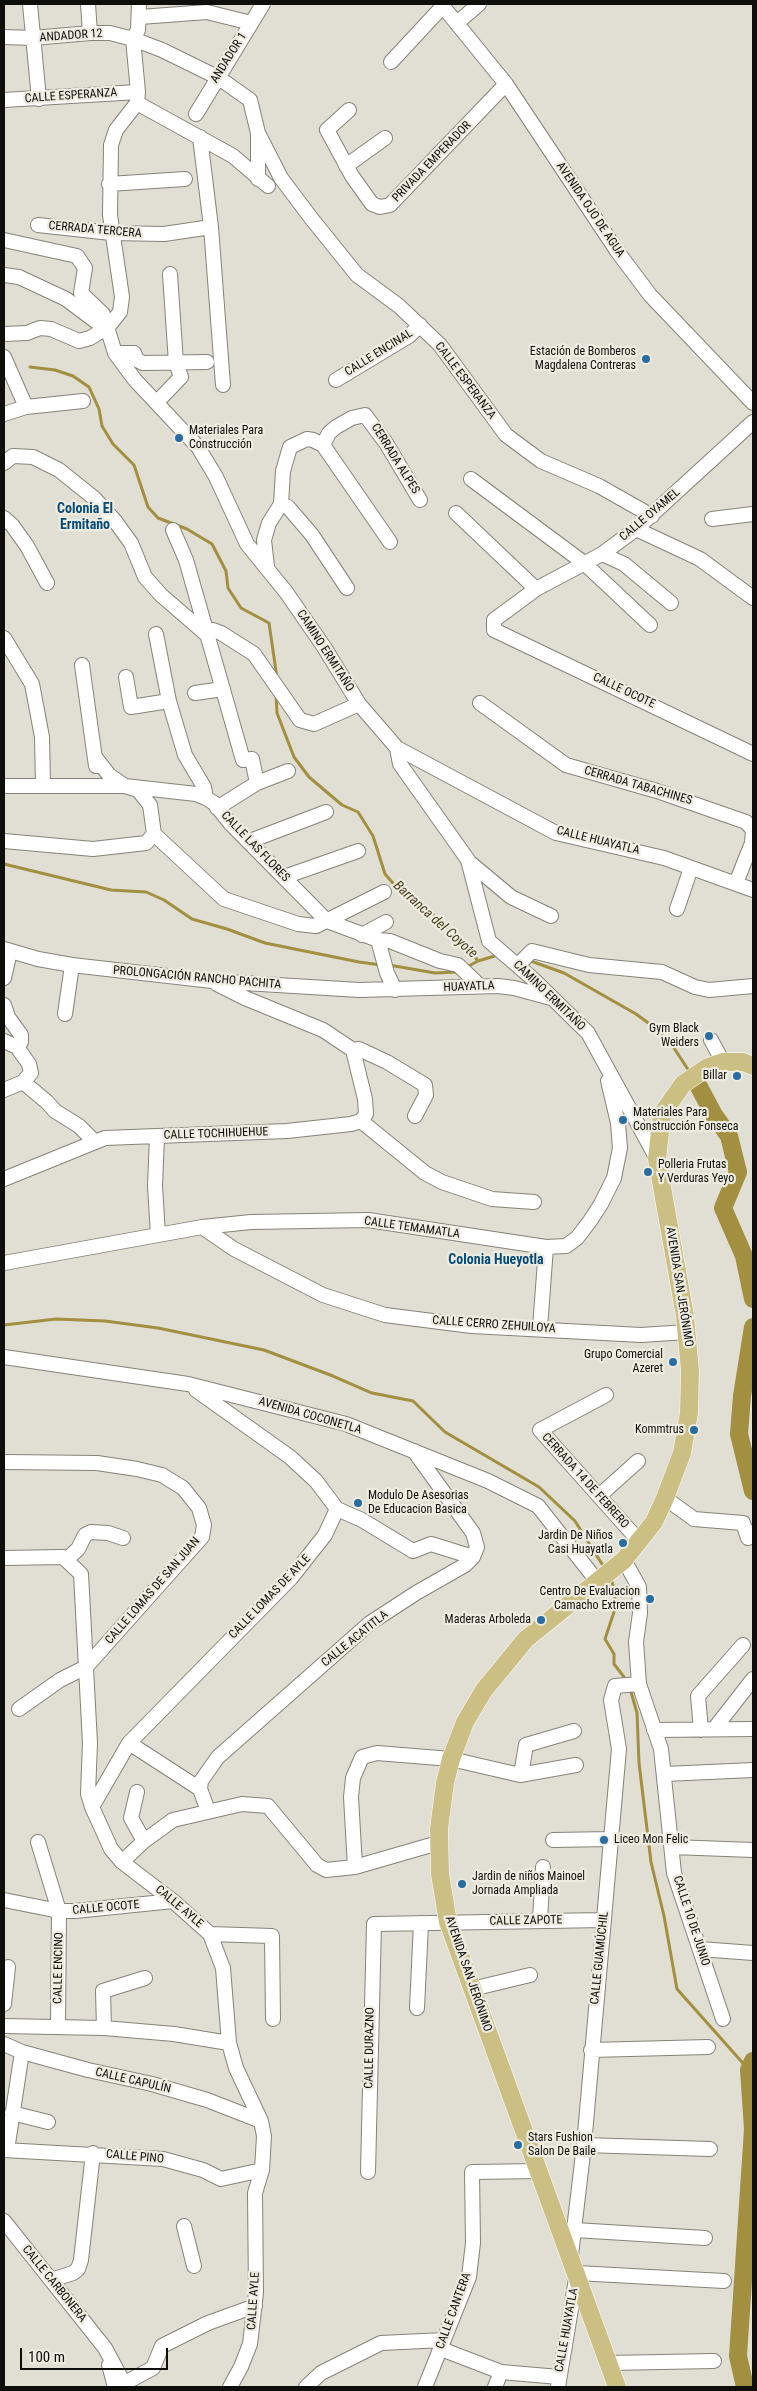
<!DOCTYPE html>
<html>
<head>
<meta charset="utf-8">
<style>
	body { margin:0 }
	#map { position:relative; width:757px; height:2391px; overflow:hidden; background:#e1dfd4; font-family:"Roboto Condensed",sans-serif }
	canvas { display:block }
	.frame { position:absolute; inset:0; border:5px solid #0e0e0a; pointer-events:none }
	.scale { position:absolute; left:20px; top:2348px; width:148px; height:22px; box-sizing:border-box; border:2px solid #0e0e0a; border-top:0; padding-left:6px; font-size:15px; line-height:18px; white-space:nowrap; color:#0e0e0a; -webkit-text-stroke:4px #eeece1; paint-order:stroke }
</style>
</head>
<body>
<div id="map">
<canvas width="757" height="2391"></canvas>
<div class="frame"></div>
<div class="scale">100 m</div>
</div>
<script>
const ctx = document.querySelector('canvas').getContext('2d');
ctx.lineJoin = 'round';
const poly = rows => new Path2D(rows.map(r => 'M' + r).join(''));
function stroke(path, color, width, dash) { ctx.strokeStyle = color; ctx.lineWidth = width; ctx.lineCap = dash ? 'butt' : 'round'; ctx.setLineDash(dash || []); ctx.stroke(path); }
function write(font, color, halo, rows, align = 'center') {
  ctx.font = font + ' "Roboto Condensed",sans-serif'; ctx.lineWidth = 4.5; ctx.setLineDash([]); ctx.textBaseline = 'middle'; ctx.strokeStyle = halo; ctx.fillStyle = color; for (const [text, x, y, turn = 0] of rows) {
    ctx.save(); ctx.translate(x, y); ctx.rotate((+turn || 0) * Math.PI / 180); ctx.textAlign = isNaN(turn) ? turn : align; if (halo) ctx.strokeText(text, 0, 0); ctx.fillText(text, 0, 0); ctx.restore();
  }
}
const stream = poly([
	[30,367,55,370,73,376,89,387,99,409,102,426,113,444,134,465,148,507,158,518,187,529,212,544,226,571,228,588,241,608,269,623,277,678],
	[276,694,277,713,294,757,309,777,342,805,358,812,373,836,385,874,398,889,425,907,466,945,478,961,498,955],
	[4,864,111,890,146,892,164,900,192,919,227,929,265,943,359,962,381,965],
	[528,960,564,973,636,1014,654,1027,674,1048,689,1071],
	[389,965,435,973,457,972],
	[465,968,478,961],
	[4,1325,56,1319,105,1321,158,1328,264,1350,333,1376,372,1393,413,1401,445,1432,539,1487,575,1521,602,1564],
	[612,1582,615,1593,614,1612,605,1639,614,1654,614,1664,624,1677],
	[631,1692,637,1713,639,1763,651,1862,664,1916,677,1989,749,2070]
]);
const river = poly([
	[698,1085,714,1115,729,1136,738,1172,723,1208,744,1256,753,1299],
	[753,1327,742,1396,739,1434,753,1491],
	[745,2387,738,2356,753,2129,749,2070,753,2061]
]);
const minor = poly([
	[30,4,39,99],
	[88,4,90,33],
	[441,4,506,84,617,251,650,295,753,403],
	[140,17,207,12,251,23],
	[457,23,479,4],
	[4,37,33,38,90,33,110,33,133,39,162,50,219,78,250,100,258,133,258,179],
	[391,62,443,6],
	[4,100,138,92],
	[137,103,233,156,268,186],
	[349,110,327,130,352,176,372,204,380,207,390,205,506,84],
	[196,114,263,4],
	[258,133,281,178,311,218,357,275,399,306,440,345,506,435,541,461,599,486,652,516],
	[200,137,211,227,223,385],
	[346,166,385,138],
	[109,184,185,179],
	[38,225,111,233,164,234,211,227],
	[4,240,77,256,85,268,81,293,103,314,115,353,135,380,198,447,216,477,247,544,286,592,324,647,359,704,397,748,400,764,468,860,489,941,533,979,588,1033,657,1159],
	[4,275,19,277,66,299,98,323,108,327],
	[4,334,27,333,40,328,51,329,79,341,90,338,108,327,120,312,122,297,110,215,111,145,116,130,137,103,138,92,133,39,138,30,139,4],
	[115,353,134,353,137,360,143,363,207,362],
	[4,357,26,407],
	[336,380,409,336,420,325],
	[157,402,181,377,176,363,170,274],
	[4,414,26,407,83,401],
	[753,422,636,529,602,554,536,589,494,620,494,630,753,754],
	[323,445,329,433,336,427,352,418,365,415,386,443,420,500],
	[4,463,13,456,33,457,59,470,94,498,115,521,131,543,145,577,161,595,206,634],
	[471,479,584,563,650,625],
	[281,504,288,507,312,535,347,588],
	[456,513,536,589],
	[4,518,12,525,27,546,47,583],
	[712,519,753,514],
	[636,529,700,559,753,598],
	[173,530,186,560,243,760,252,759,257,783],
	[602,554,624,564,671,603],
	[267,567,264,540,269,523,281,504,283,471,290,447,307,439,313,440,323,445,390,542],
	[156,634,169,701],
	[206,634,213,630,221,633,254,654,300,720,314,724,359,704],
	[4,638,32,684,42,737,43,785],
	[82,665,96,766],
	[126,677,131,707,169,701,185,755,204,787,206,798],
	[195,693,223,689],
	[480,703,566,765,657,791,746,822,753,830,752,843,736,883],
	[397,748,556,833,664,858,753,890],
	[95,757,109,775,125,786,138,790,150,805,154,834,224,899,298,924,316,926,384,892],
	[4,786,125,786,196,794,206,798,214,803,230,823,327,921,378,940,390,941,440,961,458,965,480,986],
	[217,808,257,783,288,771],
	[4,841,93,849,146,843,154,834],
	[250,841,326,812],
	[468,861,511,897,551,916],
	[284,877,358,851],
	[677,909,691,868],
	[362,935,386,922],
	[378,940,387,973,395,990],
	[4,949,38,959,72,965,212,981,359,990,498,986,514,988,551,998],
	[518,965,532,951,589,965,662,972,695,987,709,990,753,986],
	[4,978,10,952],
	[217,984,245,998,323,1030,353,1050],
	[4,1005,8,1017,21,1035,21,1042,17,1047],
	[65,1014,72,965],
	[711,1040,723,1062],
	[4,1041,17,1047,29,1064,31,1073,23,1082,4,1090],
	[353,1050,359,1049,387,1062,425,1085,426,1095,415,1116],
	[23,1082,47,1102,55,1111,79,1126,94,1141],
	[361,1121,425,1173,442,1182,492,1199,534,1202],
	[157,1136,155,1186,158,1235],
	[4,1179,105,1138,287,1131,351,1124,361,1121,366,1114,365,1099,353,1050],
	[202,1227,234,1249,323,1295,385,1315,472,1326,641,1335,687,1332],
	[4,1263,202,1227,251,1222,368,1220,546,1247,566,1246,577,1238,590,1221,601,1204,614,1178,620,1148,618,1123,608,1081],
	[540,1328,546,1247],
	[4,1357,188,1384,346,1424,488,1481,538,1506,597,1581],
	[196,1390,290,1457,316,1481,337,1509,362,1520,413,1551,431,1544,473,1557],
	[606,1395,540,1430,640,1542],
	[4,1462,97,1463,137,1469,162,1475,183,1488,199,1508,204,1525,202,1537,193,1547,86,1667,60,1680,19,1709],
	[599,1496,638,1461],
	[665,1498,694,1519,743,1523,748,1538,753,1532],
	[4,1558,63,1557,81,1574,90,1743,88,1794,92,1807,111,1849,122,1862,173,1901,210,1934,223,1968,229,2043,236,2068,261,2121,264,2136,262,2170,255,2193,256,2293,250,2344,241,2367,230,2387],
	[66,1560,78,1549,85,1535,91,1532,108,1533,123,1538],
	[624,1560,639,1587,640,1613,636,1642,639,1684,661,1749,674,1873,723,2019],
	[714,1729,753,1679],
	[654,1730,753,1729],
	[701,1730,698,1696,743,1645],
	[129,1743,200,1789],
	[665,1774,753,1770],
	[521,1775,526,1745,574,1731],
	[137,1792,131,1818,144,1841],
	[92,1807,129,1743,291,1578,325,1535,337,1509],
	[208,1811,200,1789,201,1781,218,1757,370,1623,416,1593,465,1565,473,1557,477,1547,473,1533,414,1451],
	[553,1840,611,1839],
	[38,1842,59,1911,58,2025],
	[672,1847,753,1850],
	[122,1862,144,1841,173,1820,242,1804,268,1806,317,1865,326,1870,355,1867,438,1843],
	[355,1867,351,1797,353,1778,362,1757,377,1753,451,1759,520,1775,576,1765],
	[4,1900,59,1911,75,1911,173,1901],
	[540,1920,543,1867],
	[210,1934,272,1936,273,2019],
	[700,1949,753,1953],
	[472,1989,530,1975],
	[4,2004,8,1967],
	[417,2008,421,1923],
	[4,2026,104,2028,174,2034,229,2043],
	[104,2028,103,1991,145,1978],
	[4,2044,22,2052,88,2070,152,2084,207,2100,261,2121],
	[591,2050,708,2047],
	[12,2113,48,2122],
	[584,2145,710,2149],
	[4,2150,163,2159,203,2170,221,2179,262,2170],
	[7,2150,22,2052],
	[368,2172,374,1924,604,1920],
	[4,2221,105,2348,126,2387],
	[184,2226,194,2266],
	[575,2230,705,2238],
	[571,2255,584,2145,619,1749,611,1700,615,1686,639,1684],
	[51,2280,73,2273,78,2269,81,2260,93,2153],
	[441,2349,501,2372,559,2377],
	[608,2363,714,2361],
	[109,2365,115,2387],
	[125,2383,153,2368,162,2346,208,2323,255,2306],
	[306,2387,321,2373,381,2343,444,2340],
	[425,2387,469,2277,473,2243,472,2172,539,2171],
	[495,2387,501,2372],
	[558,2387,577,2273,724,2281]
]);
const major = poly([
	[617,2387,448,1922,440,1874,439,1829,445,1783,451,1759,465,1722,484,1690,526,1639,624,1560,654,1522,665,1498,682,1453,689,1413,690,1371,685,1316,657,1159,662,1114,683,1084,708,1067,723,1062,743,1062,753,1066]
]);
const markers = [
	[646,359,5,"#286ca1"],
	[179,438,5,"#286ca1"],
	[709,1036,5,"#286ca1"],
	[737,1076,5,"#286ca1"],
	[623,1120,5,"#286ca1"],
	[648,1172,5,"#286ca1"],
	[673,1362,5,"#286ca1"],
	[694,1430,5,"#286ca1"],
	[358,1503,5,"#286ca1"],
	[623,1543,5,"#286ca1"],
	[650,1599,5,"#286ca1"],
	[541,1620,5,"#286ca1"],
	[604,1840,5,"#286ca1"],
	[462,1884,5,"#286ca1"],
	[518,2145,5,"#286ca1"]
];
const streetNames = [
	["ANDADOR 12",71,36,-4],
	["ANDADOR 1",229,58,-58],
	["CALLE ESPERANZA",71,96,-4],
	["PRIVADA EMPERADOR",432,162,-46],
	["AVENIDA OJO DE AGUA",590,210,56],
	["CERRADA TERCERA",95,230,5],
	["CALLE ENCINAL",379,353,-32],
	["CALLE ESPERANZA",465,381,53],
	["CERRADA ALPES",395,459,58],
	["CALLE OYAMEL",650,515,-40],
	["CAMINO ERMITAÑO",325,651,57],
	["CALLE OCOTE",624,691,25],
	["CERRADA TABACHINES",638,786,16],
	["CALLE HUAYATLA",598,841,14],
	["CALLE LAS FLORES",255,847,46],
	["PROLONGACIÓN RANCHO PACHITA",197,978,5],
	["HUAYATLA",469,987,-2],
	["CAMINO ERMITAÑO",549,996,44],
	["CALLE TOCHIHUEHUE",216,1134,-2],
	["CALLE TEMAMATLA",412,1228,8],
	["AVENIDA SAN JERÓNIMO",679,1287,81],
	["CALLE CERRO ZEHUILOYA",494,1325,4],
	["AVENIDA COCONETLA",310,1416,16],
	["CERRADA 14 DE FEBRERO",585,1481,48],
	["CALLE LOMAS DE SAN JUAN",153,1591,-49],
	["CALLE LOMAS DE AYLE",270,1597,-46],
	["CALLE ACATITLA",355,1639,-39],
	["CALLE AYLE",179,1907,40],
	["CALLE OCOTE",106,1908,-5],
	["CALLE ZAPOTE",526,1921,-1],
	["CALLE 10 DE JUNIO",691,1921,72],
	["CALLE GUAMÚCHIL",600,1958,-84],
	["CALLE ENCINO",59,1968,-89],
	["AVENIDA SAN JERÓNIMO",468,1974,71],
	["CALLE DURAZNO",370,2048,-89],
	["CALLE CAPULÍN",133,2081,13],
	["CALLE PINO",135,2157,5],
	["CALLE CARBONERA",54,2284,51],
	["CALLE AYLE",254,2301,-86],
	["CALLE CANTERA",454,2311,-70],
	["CALLE HUAYATLA",567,2330,-80]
];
const poiNames = [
	["Estación de Bomberos",636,352],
	["Magdalena Contreras",636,366],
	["Materiales Para",189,431,"left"],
	["Construcción",189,445,"left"],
	["Gym Black",699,1029],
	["Weiders",699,1043],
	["Billar",727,1076],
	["Materiales Para",633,1113,"left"],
	["Construcción Fonseca",633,1127,"left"],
	["Polleria Frutas",658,1165,"left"],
	["Y Verduras Yeyo",658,1179,"left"],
	["Grupo Comercial",663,1355],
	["Azeret",663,1369],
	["Kommtrus",684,1430],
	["Modulo De Asesorias",368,1496,"left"],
	["De Educacion Basica",368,1510,"left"],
	["Jardin De Niños",613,1536],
	["Casi Huayatla",613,1550],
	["Centro De Evaluacion",640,1592],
	["Camacho Extreme",640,1606],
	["Maderas Arboleda",531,1620],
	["Liceo Mon Felic",614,1840,"left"],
	["Jardin de niños Mainoel",472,1877,"left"],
	["Jornada Ampliada",472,1891,"left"],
	["Stars Fushion",528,2138,"left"],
	["Salon De Baile",528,2152,"left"]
];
const neighbourhoodNames = [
	["Colonia El",85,509],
	["Ermitaño",85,525],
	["Colonia Hueyotla",496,1260]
];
const waterNames = [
	["Barranca del Coyote",435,920,42]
];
stroke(stream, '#a28f40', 3);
stroke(river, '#a28f40', 18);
stroke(minor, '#858379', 16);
stroke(major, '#fff', 19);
stroke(minor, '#fff', 14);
stroke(major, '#ccbf84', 18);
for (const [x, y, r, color] of markers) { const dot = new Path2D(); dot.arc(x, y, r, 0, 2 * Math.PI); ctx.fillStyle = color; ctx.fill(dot); stroke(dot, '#eeece1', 2); }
write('12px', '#0e0e0a', '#eeece1', streetNames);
write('12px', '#0e0e0a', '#eeece1', poiNames, 'right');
write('bold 14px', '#054b7a', '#eeece1', neighbourhoodNames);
write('italic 14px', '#473f1d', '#eeece1', waterNames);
</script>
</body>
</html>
